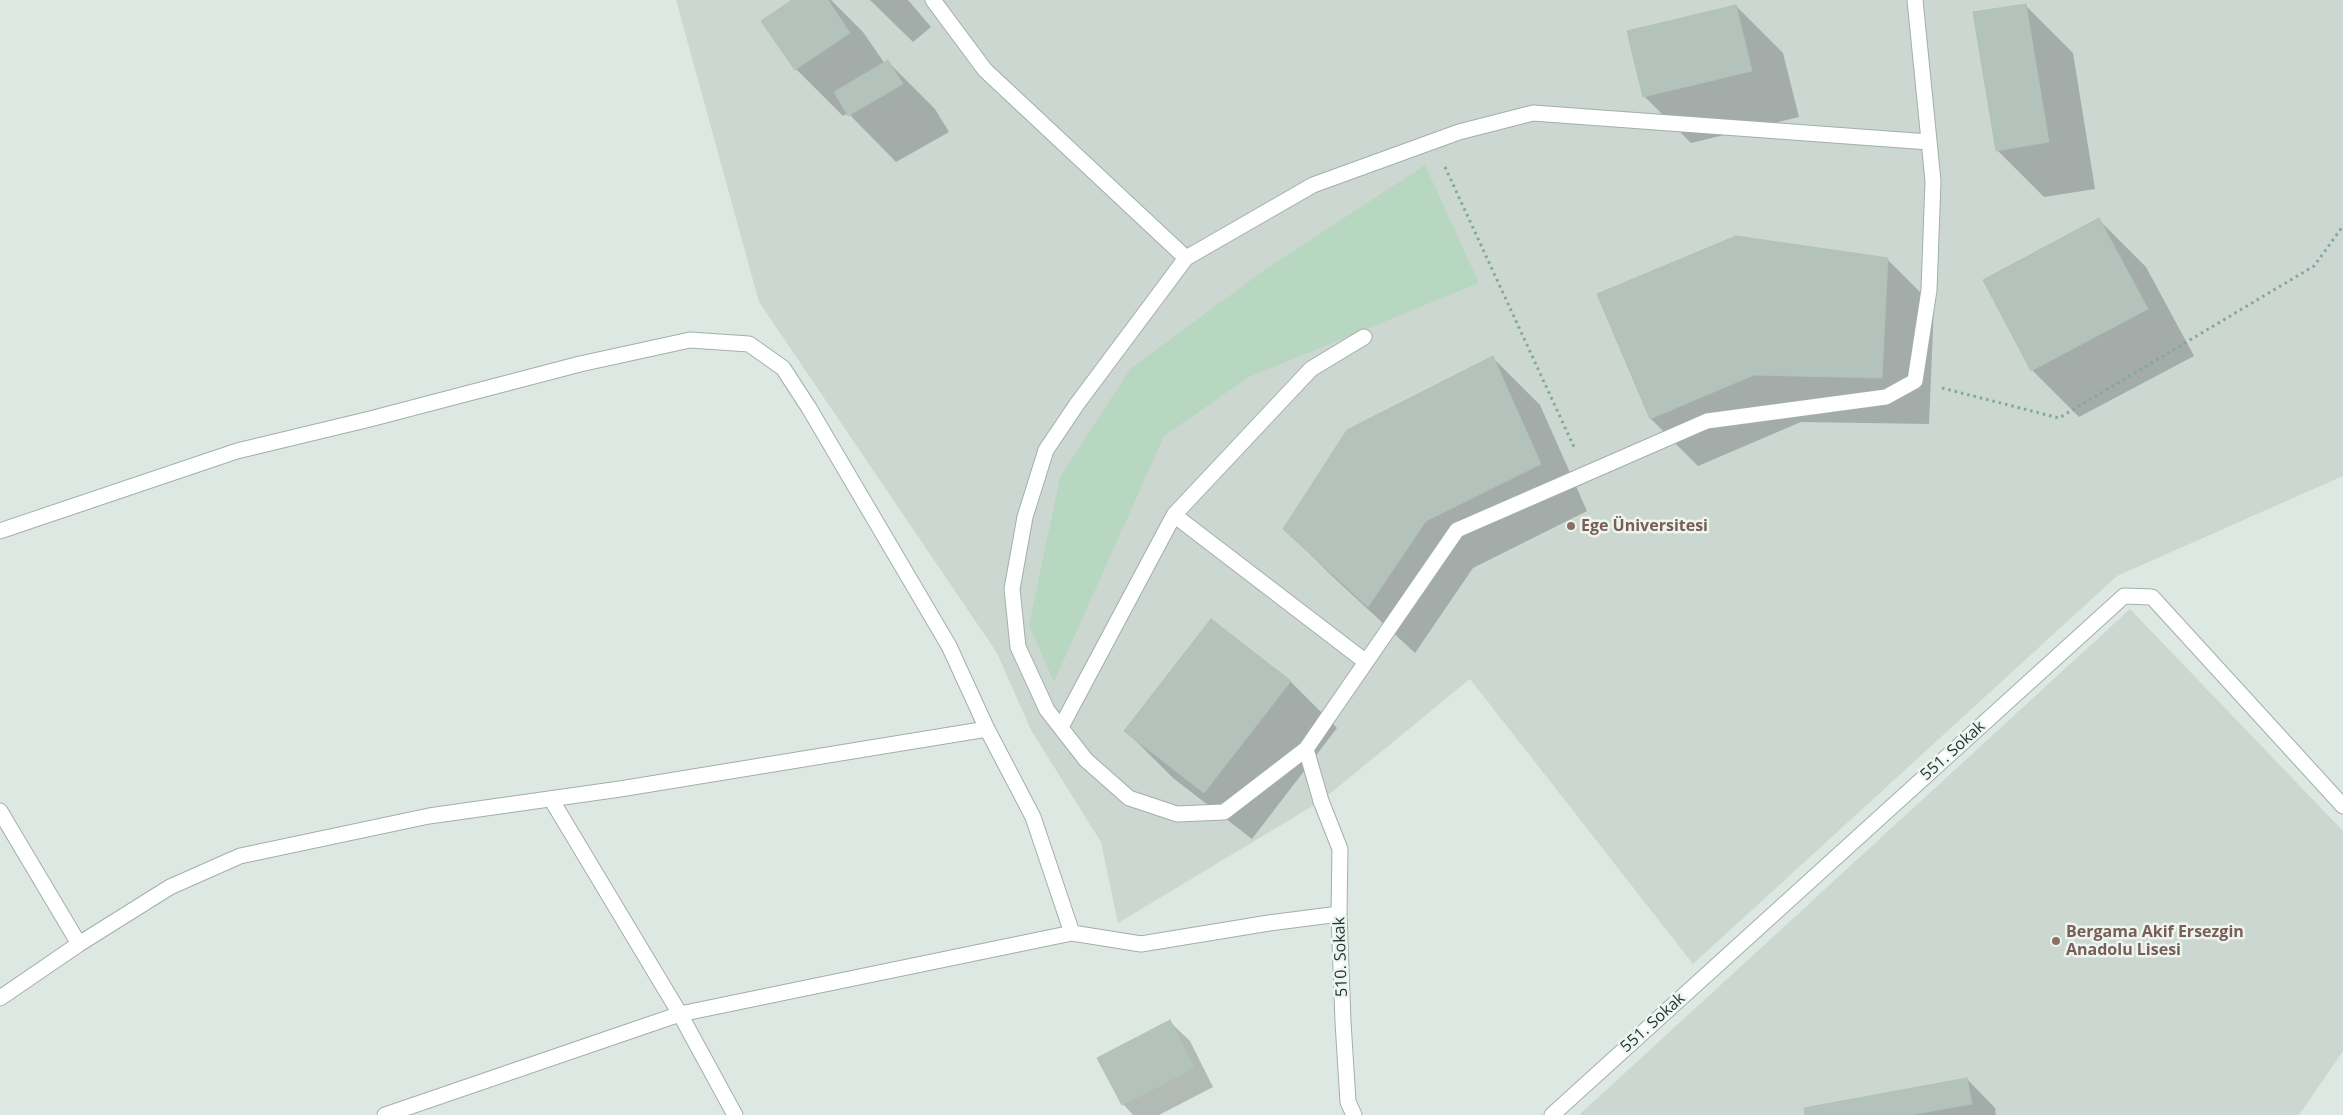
<!DOCTYPE html>
<html>
<head>
<meta charset="utf-8">
<style>
	body { margin:0 }
	canvas { display:block; background:#dee8e3 }
</style>
</head>
<body>
<canvas width="2343" height="1115"></canvas>
<script>
const ctx = document.querySelector('canvas').getContext('2d');
ctx.lineJoin = 'round';
function paint(path, color) { ctx.fillStyle = color; ctx.fill(path, 'evenodd'); }
const poly = rows => new Path2D(rows.map(r => 'M' + r).join(''));
function stroke(path, color, width, dash) { ctx.strokeStyle = color; ctx.lineWidth = width; ctx.lineCap = dash ? 'butt' : 'round'; ctx.setLineDash(dash || []); ctx.stroke(path); }
function write(font, color, halo, rows, align = 'center') {
  ctx.font = font + ' "Open Sans",sans-serif'; ctx.lineWidth = 5; ctx.setLineDash([]); ctx.textBaseline = 'middle'; ctx.strokeStyle = halo; ctx.fillStyle = color; for (const [text, x, y, turn = 0] of rows) {
    ctx.save(); ctx.translate(x, y); ctx.rotate((+turn || 0) * Math.PI / 180); ctx.textAlign = isNaN(turn) ? turn : align; if (halo) ctx.strokeText(text, 0, 0); ctx.fillText(text, 0, 0); ctx.restore();
  }
}
const built = poly([
	[676,0,2343,0,2343,476,2117,576,1693,964,1470,679,1321,801,1118,923,1101,842,1031,730,997,653,759,302],
	[2130,609,2343,831,2343,1051,2299,1115,1579,1115]
]);
const green = poly([
	[1425,165,1479,283,1249,377,1164,436,1054,682,1029,625,1060,477,1130,369,1263,271]
]);
const shadow = poly([
	[794,0,831,0,863,32,885,64,888,62,935,109,949,132,896,162,848,113,843,116,796,69],
	[870,0,908,0,931,27,913,42],
	[1736,6,1783,53,1799,117,1691,143,1644,96],
	[2026,6,2073,53,2095,189,2044,197,1997,150],
	[2099,220,2146,267,2194,356,2079,417,2032,370],
	[1887,259,1934,306,1929,424,1801,422,1698,466,1651,419,1599,295],
	[1493,358,1540,405,1587,511,1473,568,1415,653,1331,575,1284,528],
	[1212,621,1291,682,1337,728,1252,839,1173,778,1126,731],
	[1170,1022,1190,1041,1213,1087,1159,1115,1133,1115,1123,1104],
	[1967,1079,1995,1108,1996,1115,1806,1115]
]);
const building = poly([
	[792,0,828,0,850,33,795,70,761,21,792,0],
	[2026,4,2049,142,1996,151,1973,12,2026,4],
	[1736,5,1752,71,1643,97,1627,31,1736,5],
	[888,60,903,84,848,116,834,92,888,60],
	[2099,218,2148,309,2031,371,1983,280,2099,218],
	[1736,236,1888,258,1882,378,1754,375,1650,419,1597,294,1736,236],
	[1493,356,1541,464,1426,521,1368,607,1283,529,1347,430,1493,356],
	[1211,619,1291,681,1204,793,1124,731,1211,619],
	[1170,1020,1195,1068,1122,1105,1097,1058,1170,1020],
	[1967,1078,1972,1104,1910,1115,1805,1115,1804,1108,1967,1078]
]);
const path = poly([
	[1445,167,1574,447],
	[1942,388,2059,418,2314,266,2343,226]
]);
const lane = poly([
	[933,0,985,70,1186,258],
	[1174,515,1366,662],
	[1061,727,1174,515,1311,369,1364,337],
	[1306,749,1224,812,1177,814,1129,798,1086,760,1047,710,1018,647,1012,589,1025,517,1046,450,1077,404,1186,258,1313,185,1459,132,1533,113,1929,142],
	[1321,801,1306,749,1457,530,1707,421,1886,397,1915,381,1929,290,1933,181,1915,0]
]);
const street = poly([
	[0,531,237,451,370,419,580,364,690,340,749,344,783,368,809,408,949,646,987,729,1033,817,1072,933],
	[551,799,680,1014,735,1115],
	[1321,801,1340,849,1339,914,1343,1022,1348,1102,1354,1115],
	[0,811,79,944],
	[0,998,79,944,170,887,240,856,429,816,620,789,987,729],
	[385,1115,680,1014,1072,933,1141,944,1269,923,1339,914],
	[1552,1115,2124,596,2152,597,2343,806]
]);
const markers = [
	[1571,526,5,"#8d6e63"],
	[2056,941,5,"#8d6e63"]
];
const educationNames = [
	["Ege Üniversitesi",1581,526],
	["Bergama Akif Ersezgin",2066,932],
	["Anadolu Lisesi",2066,950]
];
const streetNames = [
	["551. Sokak",1953,751,-42],
	["510. Sokak",1341,957,-92],
	["551. Sokak",1653,1023,-42]
];
paint(built, '#ccd7d2');
paint(green, '#b8d7c1');
paint(shadow, '#0003');
paint(building, '#b4c2bc');
stroke(building, '#b1c1ba', 1);
stroke(lane, '#a2afaa', 17);
stroke(street, '#a2afaa', 17);
stroke(path, '#81a89c', 3, [2.5, 4]);
stroke(lane, '#fff', 15);
stroke(street, '#fff', 15);
for (const [x, y, r, color] of markers) { const dot = new Path2D(); dot.arc(x, y, r, 0, 2 * Math.PI); ctx.fillStyle = color; ctx.fill(dot); stroke(dot, '#eef5f1', 2); }
write('bold 16px', '#785e54', '#eef5f1', educationNames, 'left');
write('16px', '#213630', '#eef5f1', streetNames);
</script>
</body>
</html>
